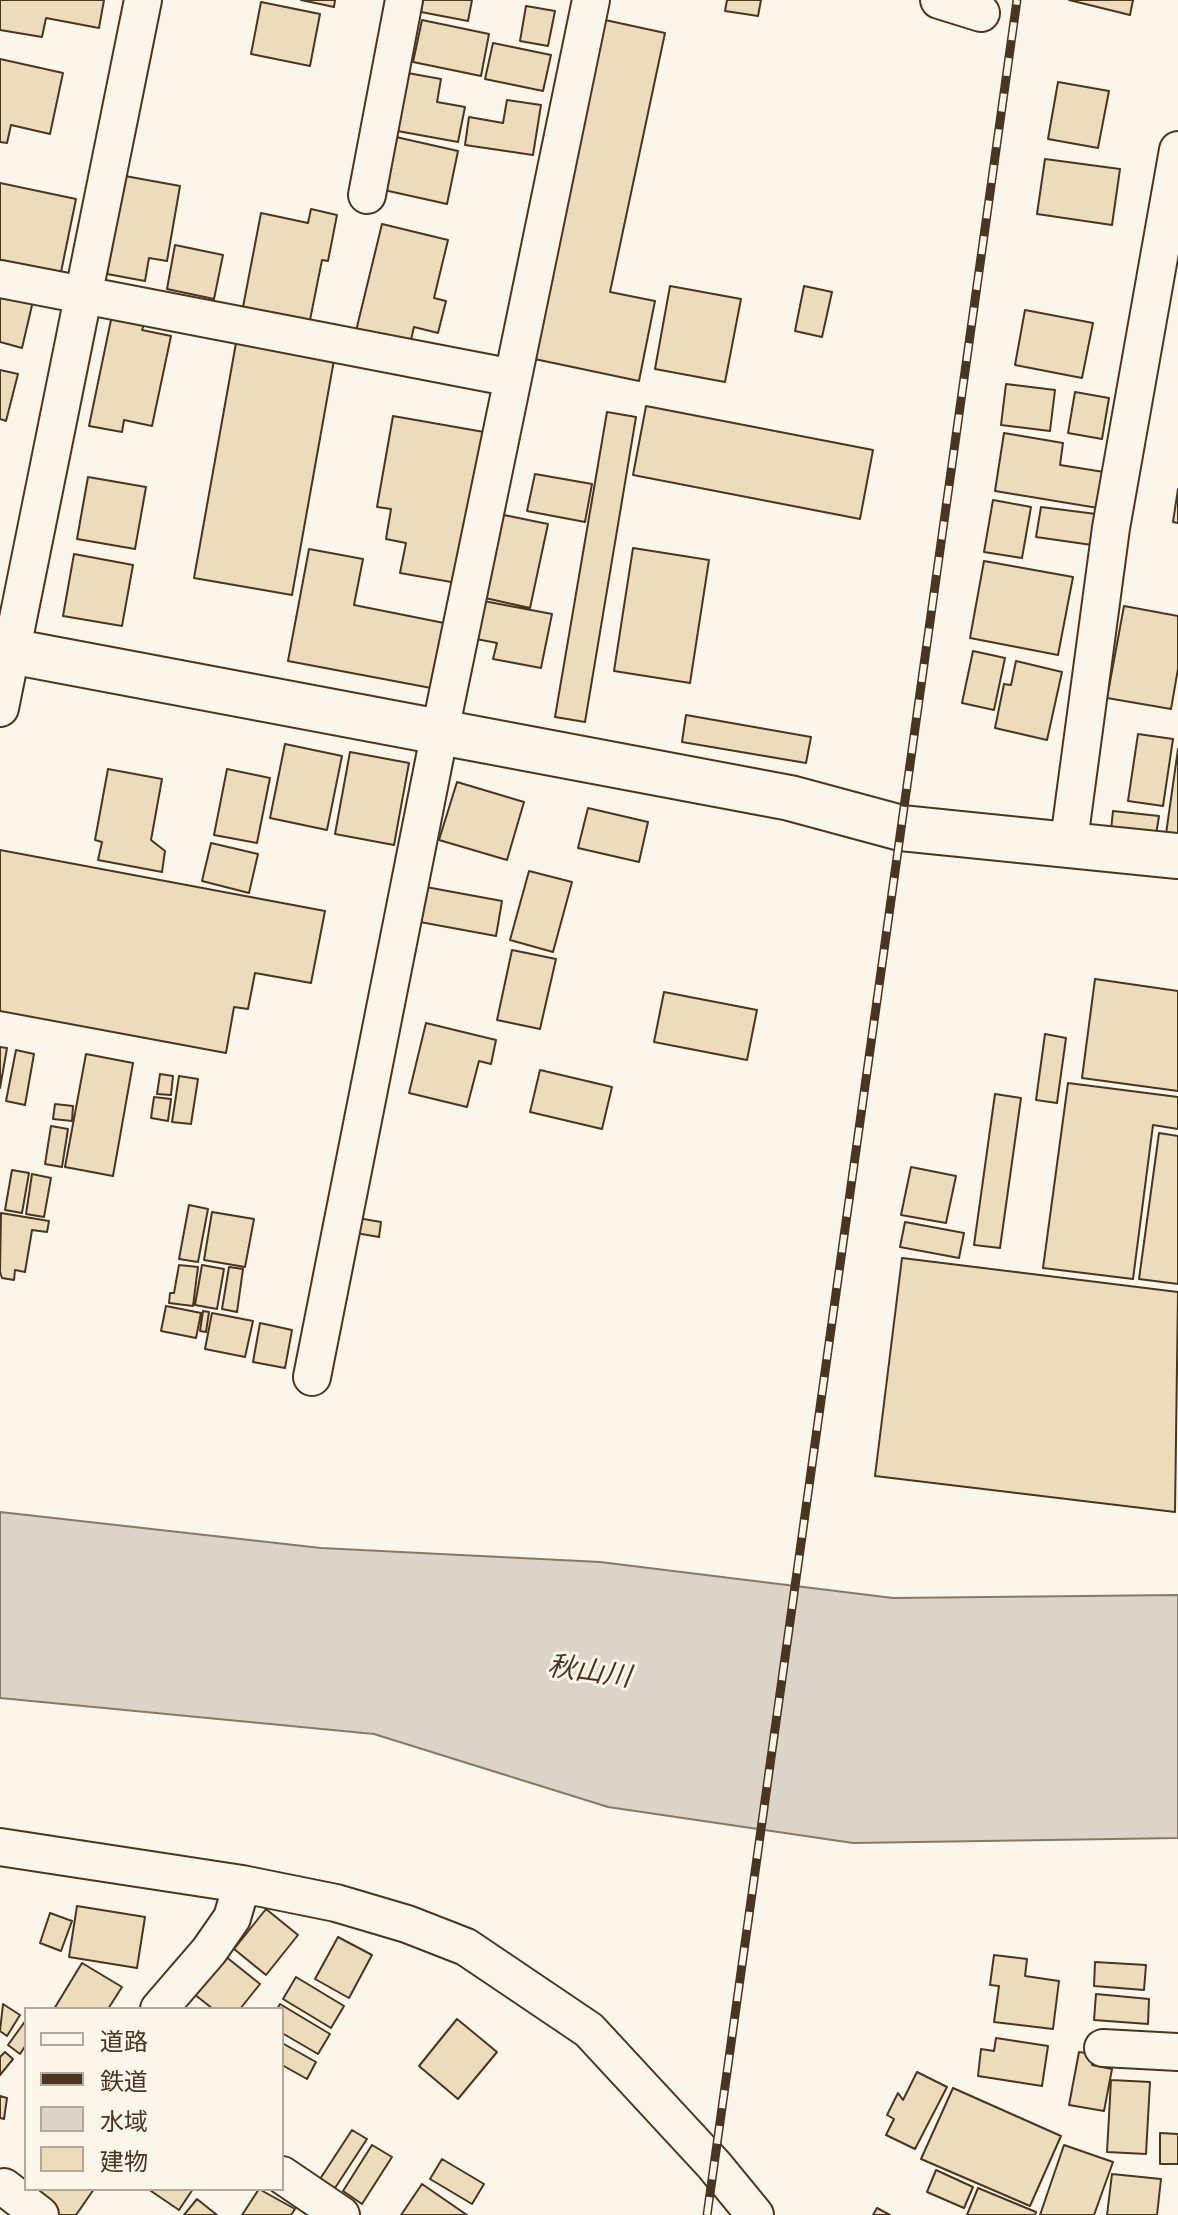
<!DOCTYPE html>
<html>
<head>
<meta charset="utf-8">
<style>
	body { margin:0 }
	#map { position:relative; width:1178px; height:2215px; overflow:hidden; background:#fbf6e9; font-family:"DM Sans","Noto Sans JP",sans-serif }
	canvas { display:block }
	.legend { position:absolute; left:24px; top:2007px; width:260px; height:184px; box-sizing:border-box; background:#fbf6e9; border:2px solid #b4a999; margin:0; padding:10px 14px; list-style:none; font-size:24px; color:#4a3520 }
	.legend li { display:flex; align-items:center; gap:16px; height:40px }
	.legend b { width:40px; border:2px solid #b4a999 }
</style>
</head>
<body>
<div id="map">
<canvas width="1178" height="2215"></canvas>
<ul class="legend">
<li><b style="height:10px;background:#fbf6e9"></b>道路</li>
<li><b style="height:10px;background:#4a3520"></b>鉄道</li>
<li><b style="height:22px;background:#dcd4c6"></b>水域</li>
<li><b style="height:22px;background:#ecdcbc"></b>建物</li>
</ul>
</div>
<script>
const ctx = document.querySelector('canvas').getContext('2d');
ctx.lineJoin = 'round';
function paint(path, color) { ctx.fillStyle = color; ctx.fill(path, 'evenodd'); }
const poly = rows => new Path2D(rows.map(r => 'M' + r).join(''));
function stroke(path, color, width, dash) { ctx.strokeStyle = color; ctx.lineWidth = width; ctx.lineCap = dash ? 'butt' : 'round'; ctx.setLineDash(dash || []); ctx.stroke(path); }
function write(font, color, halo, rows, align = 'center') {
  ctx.font = font + ' "DM Sans","Noto Sans JP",sans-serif'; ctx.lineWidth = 6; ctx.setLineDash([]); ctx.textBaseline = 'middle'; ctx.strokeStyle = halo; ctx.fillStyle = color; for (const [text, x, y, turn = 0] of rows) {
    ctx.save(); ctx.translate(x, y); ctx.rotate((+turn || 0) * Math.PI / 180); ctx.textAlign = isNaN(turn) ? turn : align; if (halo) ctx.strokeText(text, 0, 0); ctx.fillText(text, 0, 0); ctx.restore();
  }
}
const water = poly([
	[0,1512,321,1548,600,1562,893,1598,1178,1595,1178,1838,853,1843,608,1807,374,1734,0,1698,0,1512]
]);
const building = poly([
	[0,0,104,0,99,28,46,18,42,37,0,30,0,0],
	[301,0,335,0,334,7,301,0],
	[423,0,472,0,468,21,421,12,423,0],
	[727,0,761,0,758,16,725,11,727,0],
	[1069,0,1133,0,1130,15,1069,0],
	[261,2,320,14,310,66,251,54,261,2],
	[526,6,555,11,548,46,520,41,526,6],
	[596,18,665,33,610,292,655,301,639,381,525,357,596,18],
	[422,20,489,34,481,76,413,62,422,20],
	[493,43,551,55,543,91,485,79,493,43],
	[0,59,63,73,50,134,11,125,7,143,0,142,0,59],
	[402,72,441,79,437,102,465,107,458,142,392,130,402,72],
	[1058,82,1109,91,1098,148,1048,139,1058,82],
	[507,100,541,105,533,155,465,145,469,117,503,123,507,100],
	[396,137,458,151,447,204,384,190,396,137],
	[1045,159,1120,169,1112,225,1037,214,1045,159],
	[125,176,180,186,167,261,149,258,145,281,107,274,125,176],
	[0,183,76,199,61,272,0,260,0,183],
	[311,209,337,215,328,261,322,260,310,320,243,307,261,213,308,223,311,209],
	[382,224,448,240,434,298,446,301,438,333,414,327,410,344,356,331,382,224],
	[175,245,223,255,214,299,167,289,175,245],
	[670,286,741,299,725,382,655,369,670,286],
	[804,286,832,292,822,337,795,331,804,286],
	[0,293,33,301,22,348,0,342,0,293],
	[1025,310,1093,323,1082,378,1015,365,1025,310],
	[112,315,145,322,142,330,171,336,152,426,124,420,122,432,89,426,112,315],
	[236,343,334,360,292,595,194,578,236,343],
	[0,370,18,374,6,421,0,419,0,370],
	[1006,384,1055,390,1050,431,1001,425,1006,384],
	[1075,392,1109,398,1102,439,1068,433,1075,392],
	[646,406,873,450,860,519,633,475,646,406],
	[607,412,636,417,585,722,555,717,607,412],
	[393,416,484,432,457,583,400,573,406,543,386,539,391,509,377,507,393,416],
	[1004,433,1063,443,1060,465,1104,472,1098,508,995,491,1004,433],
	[535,474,592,484,585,522,527,511,535,474],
	[88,477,146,487,135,549,77,539,88,477],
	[1178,489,1178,523,1173,522,1178,489],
	[993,500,1031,507,1022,558,984,552,993,500],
	[1041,507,1096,514,1092,545,1036,537,1041,507],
	[494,513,548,524,530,608,476,596,494,513],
	[633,548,709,560,690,683,614,671,633,548],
	[309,549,363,559,354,605,444,623,431,688,288,661,309,549],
	[74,554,133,565,122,626,63,616,74,554],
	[984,561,1073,577,1058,655,970,638,984,561],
	[473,599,552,614,541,668,493,659,497,643,466,637,473,599],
	[1124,606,1178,616,1178,669,1171,709,1107,698,1124,606],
	[973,651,1005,658,994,710,962,703,973,651],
	[1016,661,1062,672,1047,740,995,728,1004,684,1011,685,1016,661],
	[686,715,811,737,806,763,682,742,686,715],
	[1138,734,1173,739,1163,806,1128,801,1138,734],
	[285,744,342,756,327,830,270,818,285,744],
	[1178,749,1178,836,1166,834,1178,749],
	[350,752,409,763,394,845,335,834,350,752],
	[108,769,162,779,151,840,165,851,162,872,98,860,102,842,95,840,108,769],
	[227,769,270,778,257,843,214,835,227,769],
	[457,782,524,802,507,860,439,840,457,782],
	[588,808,648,822,639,862,578,848,588,808],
	[1113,811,1159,816,1156,835,1111,830,1113,811],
	[211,843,258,854,249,893,202,881,211,843],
	[0,850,325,911,311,983,255,973,248,1009,234,1007,226,1053,0,1011,0,850],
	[529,871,572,882,553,952,510,940,529,871],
	[426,887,502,901,496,936,420,922,426,887],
	[512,950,556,959,540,1029,497,1020,512,950],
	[1095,979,1178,991,1178,1091,1082,1078,1095,979],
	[664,992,757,1010,747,1060,654,1042,664,992],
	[426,1023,496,1040,491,1064,479,1061,467,1107,409,1093,426,1023],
	[1045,1034,1066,1038,1057,1103,1036,1100,1045,1034],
	[0,1047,7,1048,0,1088,0,1047],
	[16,1050,34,1054,25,1105,6,1101,16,1050],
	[86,1054,133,1063,113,1176,65,1167,86,1054],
	[540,1070,612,1087,602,1129,530,1112,540,1070],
	[160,1074,173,1076,171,1095,157,1094,160,1074],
	[179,1076,198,1079,191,1124,172,1122,179,1076],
	[1068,1083,1178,1097,1178,1129,1153,1125,1133,1279,1043,1268,1068,1083],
	[995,1094,1021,1098,1000,1248,974,1245,995,1094],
	[154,1097,171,1099,168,1121,151,1118,154,1097],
	[55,1104,73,1106,72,1121,53,1119,55,1104],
	[51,1126,68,1129,62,1167,45,1164,51,1126],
	[1159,1133,1178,1136,1178,1284,1139,1279,1159,1133],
	[911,1167,956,1176,946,1223,901,1215,911,1167],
	[12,1170,29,1173,22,1213,5,1210,12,1170],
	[32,1174,51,1178,44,1217,26,1214,32,1174],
	[189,1205,208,1209,198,1262,179,1259,189,1205],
	[212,1212,254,1219,245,1267,204,1260,212,1212],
	[1,1213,49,1221,47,1232,32,1230,25,1272,15,1270,14,1280,2,1278,0,1272,1,1213],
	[352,1217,381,1222,379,1237,350,1232,352,1217],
	[905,1222,964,1233,959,1258,900,1247,905,1222],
	[902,1258,1178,1292,1175,1512,875,1476,902,1258],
	[179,1265,198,1267,193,1306,169,1303,170,1293,174,1293,179,1265],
	[202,1265,224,1269,217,1309,195,1305,202,1265],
	[229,1267,243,1269,237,1312,222,1309,229,1267],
	[166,1306,201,1313,196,1338,161,1331,166,1306],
	[203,1311,209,1312,206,1332,200,1331,203,1311],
	[212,1313,253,1321,245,1357,205,1349,212,1313],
	[260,1323,292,1330,285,1368,253,1362,260,1323],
	[77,1906,145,1917,137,1968,69,1957,77,1906],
	[266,1909,298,1935,266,1975,234,1949,266,1909],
	[50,1913,72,1921,61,1951,40,1943,50,1913],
	[338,1937,372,1955,349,1998,315,1979,338,1937],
	[994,1955,1027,1959,1025,1976,1059,1981,1053,2029,994,2022,999,1986,990,1985,994,1955],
	[225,1956,260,1984,240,2009,213,2009,194,1994,225,1956],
	[1095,1962,1146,1965,1144,1990,1094,1986,1095,1962],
	[82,1963,122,1987,108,2009,54,2009,82,1963],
	[296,1977,344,2006,331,2028,283,1999,296,1977],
	[1096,1994,1149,1999,1148,2024,1094,2020,1096,1994],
	[3,2004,20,2015,7,2036,0,2031,3,2004],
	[280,2004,330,2034,318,2054,282,2033,282,2009,277,2009,280,2004],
	[457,2019,497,2052,458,2099,419,2066,457,2019],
	[26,2020,26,2045,20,2054,8,2045,26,2020],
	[996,2038,1048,2046,1042,2086,978,2076,981,2049,994,2051,996,2038],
	[282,2043,316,2062,307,2079,282,2065,282,2043],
	[5,2052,13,2059,0,2075,0,2057,5,2052],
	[1079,2052,1094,2054,1092,2065,1112,2069,1104,2111,1069,2105,1079,2052],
	[917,2072,947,2087,915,2149,886,2135,894,2119,887,2115,898,2093,903,2100,917,2072],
	[1111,2080,1150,2082,1146,2154,1107,2152,1111,2080],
	[953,2088,1061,2136,1030,2206,921,2159,953,2088],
	[0,2096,7,2098,4,2119,0,2118,0,2096],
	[352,2130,367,2139,335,2188,320,2179,352,2130],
	[1160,2133,1178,2134,1178,2164,1160,2164,1160,2133],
	[372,2145,392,2157,362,2204,343,2191,372,2145],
	[1064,2145,1113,2162,1094,2215,1040,2215,1064,2145],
	[442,2159,484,2184,472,2204,430,2179,442,2159],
	[936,2170,973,2187,964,2208,927,2192,936,2170],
	[1112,2174,1161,2179,1157,2215,1107,2215,1112,2174],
	[422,2184,467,2215,401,2215,422,2184],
	[978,2188,1036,2212,1035,2215,967,2215,978,2188],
	[35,2189,94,2189,76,2215,59,2215,31,2195,35,2189],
	[148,2189,193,2189,179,2210,148,2189],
	[259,2189,295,2209,291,2215,242,2215,259,2189],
	[197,2199,217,2215,184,2215,197,2199],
	[877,2208,890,2215,873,2215,877,2208]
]);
const street = poly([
	[939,0,981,13],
	[367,195,404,0],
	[0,279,513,378],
	[0,708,143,0],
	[1068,848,1111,528,1178,150],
	[312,1377,440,731,591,0],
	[0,1847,242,1884,336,1903,407,1924,466,1947,589,2030,714,2165,755,2215],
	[159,2009,209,1951,232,1918,242,1884],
	[1103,2048,1178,2052],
	[282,2175,341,2215],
	[4,2187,40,2215]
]);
const secondary = poly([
	[0,649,790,798,901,828,1178,856]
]);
const rail = poly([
	[707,2215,1017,0]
]);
const waterNames = [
	["秋山川",589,1673,8]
];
paint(water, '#dcd4c6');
stroke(water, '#887966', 2);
paint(building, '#ecdcbc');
stroke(building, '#4a3520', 2);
stroke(street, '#4a3520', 40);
stroke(secondary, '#4a3520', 48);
stroke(street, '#fbf6e9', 36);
stroke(secondary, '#fbf6e9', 44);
stroke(rail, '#4a3520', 9);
stroke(rail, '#fbf6e9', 6, [18]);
write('italic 28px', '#4a3520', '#fbf6e9', waterNames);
</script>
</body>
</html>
